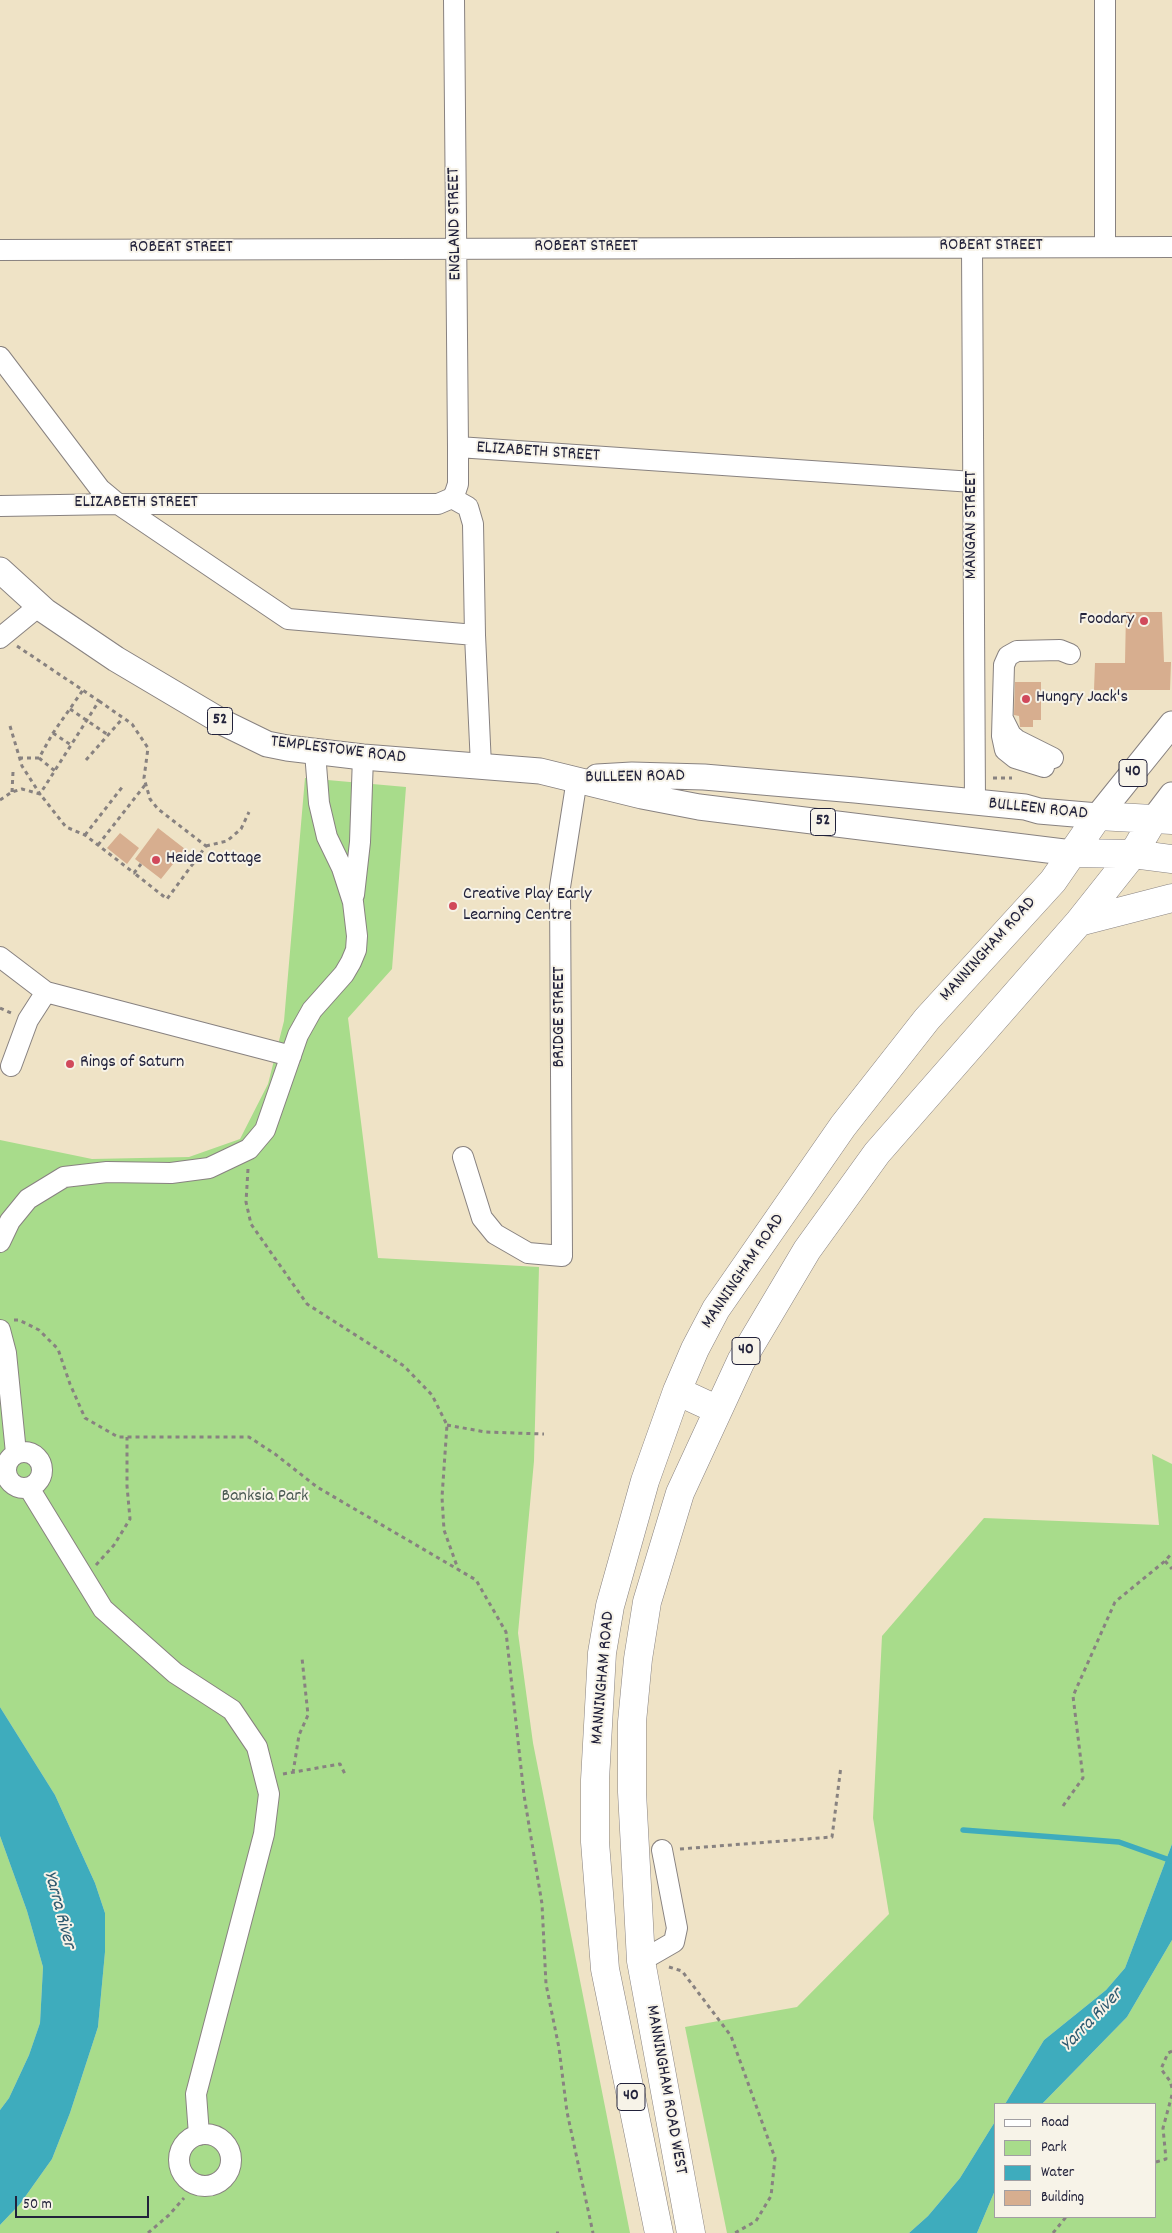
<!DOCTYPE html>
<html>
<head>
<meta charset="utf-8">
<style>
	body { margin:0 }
	#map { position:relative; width:1172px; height:2233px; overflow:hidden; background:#efe3c6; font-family:Dekko,sans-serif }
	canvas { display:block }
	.legend { position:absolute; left:994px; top:2103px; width:162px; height:115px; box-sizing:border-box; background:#f7f3e8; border:1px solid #a29fa3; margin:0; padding:6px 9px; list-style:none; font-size:15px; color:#22223b }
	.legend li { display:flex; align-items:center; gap:10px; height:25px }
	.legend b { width:25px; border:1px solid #a29fa3 }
	.scale { position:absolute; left:15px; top:2196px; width:134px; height:22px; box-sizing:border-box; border:2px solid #22223b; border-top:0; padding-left:6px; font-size:15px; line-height:18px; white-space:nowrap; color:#22223b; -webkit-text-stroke:4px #f7f3e8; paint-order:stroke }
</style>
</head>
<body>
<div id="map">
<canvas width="1172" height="2233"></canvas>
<ul class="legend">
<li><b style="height:6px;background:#fff"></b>Road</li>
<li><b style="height:14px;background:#a8dc8b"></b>Park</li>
<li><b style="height:14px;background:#3eacbd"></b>Water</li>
<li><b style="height:14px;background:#d7ae8f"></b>Building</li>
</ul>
<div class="scale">50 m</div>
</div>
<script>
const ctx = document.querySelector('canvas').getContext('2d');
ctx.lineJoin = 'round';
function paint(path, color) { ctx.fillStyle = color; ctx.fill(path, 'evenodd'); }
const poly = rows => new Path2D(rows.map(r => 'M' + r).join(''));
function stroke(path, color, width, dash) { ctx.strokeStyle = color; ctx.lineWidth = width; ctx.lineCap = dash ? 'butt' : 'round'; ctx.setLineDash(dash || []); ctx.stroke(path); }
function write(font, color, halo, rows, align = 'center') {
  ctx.font = font + ' Dekko,sans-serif'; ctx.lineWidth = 4; ctx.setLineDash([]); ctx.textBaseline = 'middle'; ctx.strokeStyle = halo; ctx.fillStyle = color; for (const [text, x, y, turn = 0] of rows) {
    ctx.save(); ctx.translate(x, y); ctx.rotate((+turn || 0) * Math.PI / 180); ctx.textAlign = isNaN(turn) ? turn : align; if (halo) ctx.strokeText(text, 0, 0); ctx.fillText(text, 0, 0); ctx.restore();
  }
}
const green = poly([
	[305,778,406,787,392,969,348,1018,378,1258,539,1267,534,1461,518,1633,533,1743,630,2233,0,2233,0,2225,20,2204,52,2159,70,2113,98,2027,105,1952,105,1913,95,1883,55,1795,0,1707,0,1140,92,1159,189,1157,240,1139,268,1084,284,1021],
	[1152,1454,1172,1464,1172,1844,1125,1968,1106,1990,1044,2040,1005,2104,996,2104,996,2120,960,2178,928,2216,909,2233,727,2233,685,2027,797,2007,889,1914,873,1818,882,1636,984,1518,1159,1525],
	[0,1836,27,1911,43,1967,40,2023,29,2055,9,2098,0,2110],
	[1172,1940,1172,2233,977,2233,996,2188,996,2217,1156,2217,1156,2104,1042,2104,1127,2017]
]);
const water = poly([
	[0,1707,55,1795,95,1883,105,1913,105,1952,98,2027,70,2113,52,2159,20,2204,0,2225,0,2110,9,2098,29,2055,40,2023,43,1967,27,1911,0,1836],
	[1172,1844,1172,1940,1127,2017,1042,2104,1005,2104,1044,2040,1106,1990,1125,1968],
	[996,2120,996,2188,977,2233,909,2233,928,2216,960,2178]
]);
const stream = poly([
	[963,1830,1119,1842,1172,1861]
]);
const building = poly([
	[1126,612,1162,612,1164,662,1171,662,1170,690,1094,690,1095,663,1125,663],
	[1015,682,1041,682,1041,720,1033,720,1033,727,1020,727,1019,716,1014,715],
	[158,828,185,849,161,879,135,859],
	[120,833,139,848,127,864,107,848]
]);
const path = poly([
	[99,701,132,724,148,748,144,778,150,799,158,809,206,846,167,899,134,873],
	[70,709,108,735],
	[10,726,22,766,40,794,99,701,17,646],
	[53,733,71,745],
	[19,758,39,758,53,733,83,690],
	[39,758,55,771],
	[86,760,123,718],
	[993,778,1012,778],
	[12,792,13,772],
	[0,800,12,792,22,789,40,794,66,827,85,835,134,873,141,864],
	[85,835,123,786],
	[98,845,145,785],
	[206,846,227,841,241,829,249,812],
	[0,1008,11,1013],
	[248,1169,246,1202,251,1224,307,1304,404,1366,432,1395,447,1425,442,1497,444,1530,458,1569],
	[14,1320,19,1320,39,1330,58,1349,70,1384,85,1418,118,1437,249,1437,275,1454,317,1487,476,1580,506,1632,524,1795,542,1904,546,1984,559,2048,567,2112,593,2233],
	[447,1425,485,1432,544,1434],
	[1165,1561,1172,1569],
	[96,1565,114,1545,130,1519,127,1486,127,1437],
	[293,1773,299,1735,308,1715,302,1658],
	[283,1774,340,1764,346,1776],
	[1063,1806,1083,1778,1073,1696,1115,1602,1165,1561,1172,1553],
	[680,1849,832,1837,841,1766],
	[669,1967,682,1971,731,2036,775,2158,771,2196,756,2221,735,2233],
	[1172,2051,1168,2053,1161,2069,1170,2081,1172,2088],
	[1156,2162,1166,2159,1163,2128,1172,2095],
	[148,2233,169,2215,184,2198],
	[556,2233,559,2233],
	[1053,2233,1066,2217]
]);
const minor = poly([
	[454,0,458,447],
	[1105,247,1105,0],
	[972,248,975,803],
	[0,250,1172,247],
	[0,357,100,489,118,504,288,619,475,635],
	[452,498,468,507,473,524,475,635,481,766],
	[0,506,118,504,438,504,452,498,455,493,458,484,458,447,973,482],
	[0,638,39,606],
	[1003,719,1011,735,1017,740,1053,758],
	[1044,767,1015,758,1005,750,1002,736,1004,665,1008,656,1017,651,1060,650,1070,654],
	[354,895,360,842,363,757],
	[0,957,46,992,291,1056],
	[11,1066,28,1020,46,992],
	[463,1157,482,1218,495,1234,528,1253,562,1256,560,887,577,779],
	[0,1242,10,1221,28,1199,64,1177,107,1172,171,1173,209,1168,249,1149,265,1130,298,1035,312,1010,344,974,351,962,356,950,357,936,353,902,342,868,327,837,319,803,315,752],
	[0,1330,6,1353,16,1453],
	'6 1470a18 18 0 1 1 36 0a18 18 0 1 1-36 0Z',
	[29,1488,103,1609,175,1673,232,1710,257,1747,269,1794,264,1834,196,2094,199,2135],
	[641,1961,674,1942,677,1928,662,1850],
	'179 2160a26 26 0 1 1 52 0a26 26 0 1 1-52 0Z'
]);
const major = poly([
	[0,570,45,611,116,659,224,723,267,744,287,748,363,757,540,771,642,796,699,807,1072,853],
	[597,777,632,775,704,777,855,790,1025,807,1039,811,1098,816,1172,724],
	[1153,820,1172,795]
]);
const highway = poly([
	[1072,853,1133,854,1172,859],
	[1079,922,1172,898],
	[677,1391,718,1410],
	[659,2233,605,1969,595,1842,595,1780,602,1653,610,1606,645,1481,677,1391,695,1349,716,1309,843,1126,927,1019,1053,881,1098,816,1172,820],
	[691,2233,641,1961,632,1792,632,1722,638,1659,647,1602,680,1493,741,1361,807,1250,877,1153,1079,922,1133,854,1153,820]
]);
const markers = [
	[1144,621,5,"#d1495b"],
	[1026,699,5,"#d1495b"],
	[156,860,5,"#d1495b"],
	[453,906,5,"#d1495b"],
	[70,1064,5,"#d1495b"]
];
const shields = [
	[220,721,25],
	[1133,773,28],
	[823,822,25],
	[746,1351,28],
	[631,2097,28]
];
const shieldNames = [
	["52",220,721],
	["40",1133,773],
	["52",823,822],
	["40",746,1351],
	["40",631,2097]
];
const streetNames = [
	["ENGLAND STREET",456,224,-91],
	["ROBERT STREET",991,247],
	["ROBERT STREET",586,248],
	["ROBERT STREET",181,249],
	["ELIZABETH STREET",538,453,4],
	["ELIZABETH STREET",136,504],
	["MANGAN STREET",973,525,-90],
	["TEMPLESTOWE ROAD",338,751,7],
	["BULLEEN ROAD",635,778,-1],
	["BULLEEN ROAD",1038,810,6],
	["MANNINGHAM ROAD",989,950,-48],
	["BRIDGE STREET",561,1017,-90],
	["MANNINGHAM ROAD",744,1272,-56],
	["MANNINGHAM ROAD",604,1678,-85],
	["MANNINGHAM ROAD WEST",665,2090,80]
];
const poiNames = [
	["Foodary",1134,621,"right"],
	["Hungry Jack's",1036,699],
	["Heide Cottage",166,860],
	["Creative Play Early",463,896],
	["Learning Centre",463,917],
	["Rings of Saturn",80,1064]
];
const parkNames = [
	["Banksia Park",265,1498]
];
const waterNames = [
	["Yarra River",58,1910,75],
	["Yarra River",1093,2021,-46]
];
paint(green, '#a8dc8b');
paint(water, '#3eacbd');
stroke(stream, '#3eacbd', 5.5);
paint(building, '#d7ae8f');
stroke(minor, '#888280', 22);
stroke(major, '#888280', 27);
stroke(highway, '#888280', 29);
stroke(path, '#888280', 3, [4, 4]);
stroke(minor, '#fff', 20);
stroke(major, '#fff', 25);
stroke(highway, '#fff', 28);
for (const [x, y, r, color] of markers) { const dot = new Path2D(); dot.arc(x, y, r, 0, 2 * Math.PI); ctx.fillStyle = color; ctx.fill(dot); stroke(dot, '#f7f3e8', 2); }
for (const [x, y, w] of shields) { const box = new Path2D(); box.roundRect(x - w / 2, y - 13.5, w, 27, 4); ctx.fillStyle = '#f7f3e8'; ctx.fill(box); stroke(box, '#22223b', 1); }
write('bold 16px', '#22223b', null, shieldNames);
write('18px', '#22223b', '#f7f3e8', streetNames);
write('18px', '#22223b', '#f7f3e8', poiNames, 'left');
write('18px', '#4a5a53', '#f7f3e8', parkNames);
write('italic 19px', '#2d596f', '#f7f3e8', waterNames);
</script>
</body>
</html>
